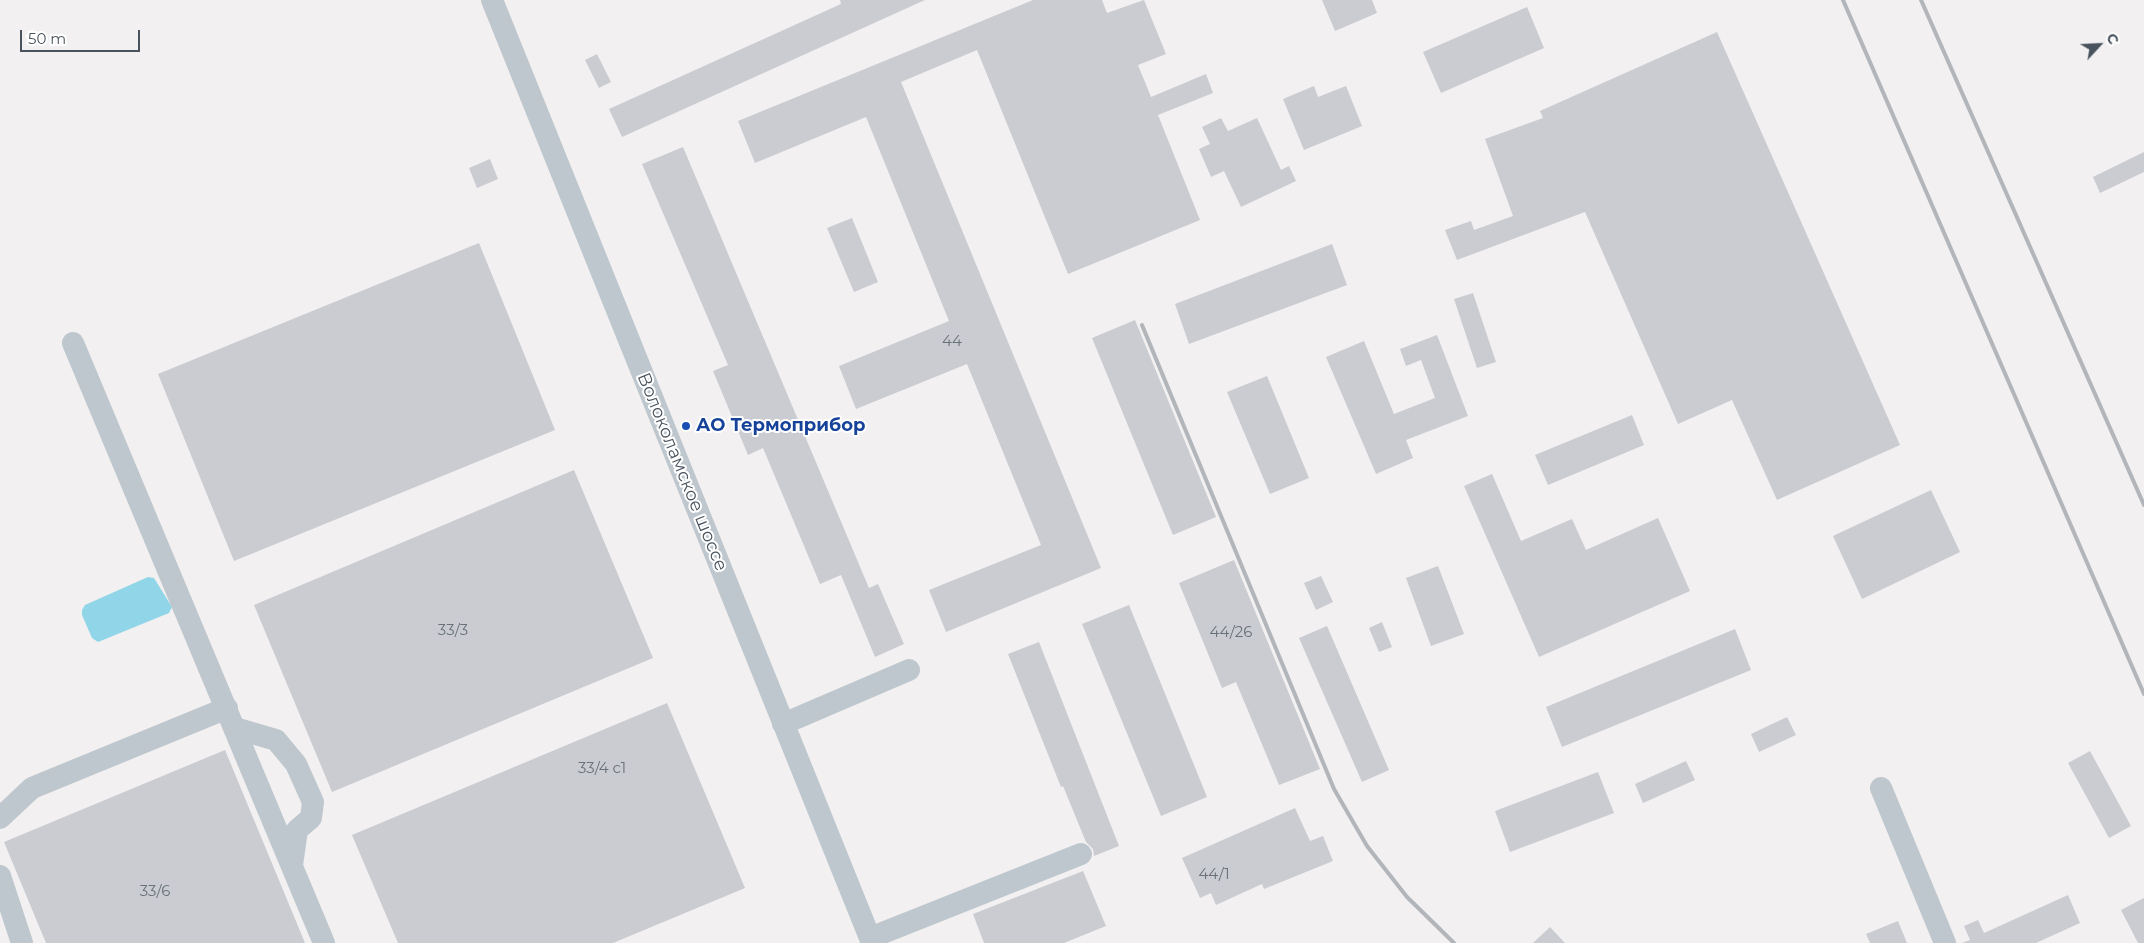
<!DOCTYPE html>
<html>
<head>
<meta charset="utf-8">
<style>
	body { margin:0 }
	#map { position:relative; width:2144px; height:943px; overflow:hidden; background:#f2f0f0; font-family:Montserrat,sans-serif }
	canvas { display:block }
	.north { position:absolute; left:2074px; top:20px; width:50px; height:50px; -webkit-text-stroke:4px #fff; paint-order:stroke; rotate:65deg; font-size:14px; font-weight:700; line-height:20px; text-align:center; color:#49535d }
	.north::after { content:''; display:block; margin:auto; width:18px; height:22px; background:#49535d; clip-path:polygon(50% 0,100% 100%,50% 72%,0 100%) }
	.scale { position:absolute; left:20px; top:30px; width:120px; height:22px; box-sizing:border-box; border:2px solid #49535d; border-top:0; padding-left:6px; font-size:15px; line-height:18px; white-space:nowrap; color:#49535d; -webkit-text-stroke:4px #fff; paint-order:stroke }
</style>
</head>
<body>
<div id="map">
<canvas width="2144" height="943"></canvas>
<div class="north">С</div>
<div class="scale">50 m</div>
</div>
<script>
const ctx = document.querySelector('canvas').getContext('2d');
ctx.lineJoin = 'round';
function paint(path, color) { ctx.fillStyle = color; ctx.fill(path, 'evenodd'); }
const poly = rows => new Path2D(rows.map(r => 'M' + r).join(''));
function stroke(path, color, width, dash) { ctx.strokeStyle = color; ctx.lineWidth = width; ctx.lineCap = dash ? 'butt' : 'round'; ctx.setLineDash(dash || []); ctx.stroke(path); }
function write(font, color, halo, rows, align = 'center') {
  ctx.font = font + ' Montserrat,sans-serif'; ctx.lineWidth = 4; ctx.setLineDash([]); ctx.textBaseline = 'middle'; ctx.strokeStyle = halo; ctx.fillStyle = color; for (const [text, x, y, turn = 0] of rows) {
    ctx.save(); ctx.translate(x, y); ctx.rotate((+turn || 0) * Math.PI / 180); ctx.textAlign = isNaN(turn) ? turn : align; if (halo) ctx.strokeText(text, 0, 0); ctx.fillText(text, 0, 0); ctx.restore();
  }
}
const water = poly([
	[148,577,154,578,172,607,169,613,98,642,92,638,82,615,82,610,85,605]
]);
const building = poly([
	[840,0,925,0,622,137,609,109,841,4],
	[1033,0,1102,0,1107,13,1144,0,1166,54,1138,65,1151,97,1206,74,1213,93,1158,115,1200,220,1068,274,977,50,901,82,1101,568,946,632,929,590,1041,545,967,364,856,409,839,366,949,321,866,117,755,163,738,121],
	[1322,0,1372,0,1377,13,1335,31],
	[1527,7,1544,48,1441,93,1423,52],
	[1717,32,1900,445,1777,500,1732,400,1678,424,1585,212,1457,260,1445,230,1471,221,1474,230,1513,216,1485,139,1543,118,1540,111],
	[597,54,611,82,599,88,585,60],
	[1314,86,1318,97,1346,86,1362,126,1304,150,1283,99],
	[1221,118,1228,131,1257,118,1281,170,1289,166,1296,181,1241,207,1224,171,1211,177,1199,149,1210,144,1202,127],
	[683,147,869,588,878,584,904,644,875,657,841,575,820,584,763,448,748,455,713,371,728,365,642,164],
	[2144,152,2144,172,2100,193,2093,177],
	[490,159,498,179,477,188,469,168],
	[852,218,878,282,854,292,827,228],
	[479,243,555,430,234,561,158,374],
	[1332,244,1347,285,1189,344,1175,304],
	[1473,293,1496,362,1477,368,1454,299],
	[1135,320,1216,517,1173,535,1092,338],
	[1437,335,1468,416,1406,440,1413,458,1376,474,1326,357,1364,341,1394,414,1435,398,1421,360,1406,366,1400,349],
	[1267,376,1309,478,1270,494,1227,392],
	[1632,415,1644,445,1548,485,1535,455],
	[574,470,653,658,332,792,254,605],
	[1492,474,1521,541,1572,519,1586,550,1658,518,1690,591,1539,657,1464,486],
	[1931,490,1960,552,1862,599,1833,536],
	[1234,560,1320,769,1279,785,1236,682,1222,688,1179,583],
	[1438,566,1464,634,1431,646,1406,578],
	[1321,576,1333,602,1316,610,1304,583],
	[1129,605,1207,797,1161,816,1082,624],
	[1382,622,1392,647,1379,652,1369,628],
	[1327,626,1389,770,1362,782,1299,638],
	[1735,629,1751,670,1562,747,1546,707],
	[1039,642,1119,846,1094,856,1093,849,1086,842,1063,786,1061,787,1008,654],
	[667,703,745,888,613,943,398,943,352,835],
	[1787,717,1796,735,1759,752,1751,734],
	[225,750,305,943,46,943,4,842],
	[2090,751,2131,826,2109,838,2068,763],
	[1686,761,1695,780,1643,803,1635,784],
	[1598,772,1614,813,1510,852,1495,811],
	[1295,808,1310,841,1323,836,1333,861,1264,889,1262,884,1216,905,1211,893,1200,898,1182,858],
	[1083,871,1106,926,1064,943,984,943,973,914],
	[2068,895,2080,923,2036,943,1962,943,1970,940,1964,926,1978,920,1984,933],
	[2144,898,2144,943,2138,943,2121,910],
	[1898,921,1907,943,1870,943,1866,934],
	[1550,927,1565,943,1533,943]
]);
const minor = poly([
	[492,0,872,943],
	[73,343,324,943],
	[783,724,909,670],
	[235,728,276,740,296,764,313,802,311,818,297,830,292,865],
	[1881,788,1945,943],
	[0,818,32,788,227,708],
	[0,876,22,943],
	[870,938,1081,854]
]);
const rail = poly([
	[1843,0,2144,694],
	[1921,0,2144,505],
	[1142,325,1334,789,1367,846,1407,897,1454,943]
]);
const markers = [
	[686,426,5,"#1a4fb4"]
];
const numberNames = [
	["44",952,342],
	["33/3",453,631],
	["44/26",1231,633],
	["33/4 с1",602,769],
	["44/1",1214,875],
	["33/6",155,892]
];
const transitNames = [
	["АО Термоприбор",696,426]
];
const streetNames = [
	["Волоколамское шоссе",682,472,68]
];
paint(water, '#90d6e8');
paint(building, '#caccd2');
stroke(minor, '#bfc7ce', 22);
stroke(rail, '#b2b5ba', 4);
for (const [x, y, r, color] of markers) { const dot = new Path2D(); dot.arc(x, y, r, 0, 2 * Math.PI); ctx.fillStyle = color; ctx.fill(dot); stroke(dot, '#fff', 2); }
write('15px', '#69717a', null, numberNames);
write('bold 18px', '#164399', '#fff', transitNames, 'left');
write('18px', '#49535d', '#fff', streetNames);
</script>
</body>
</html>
